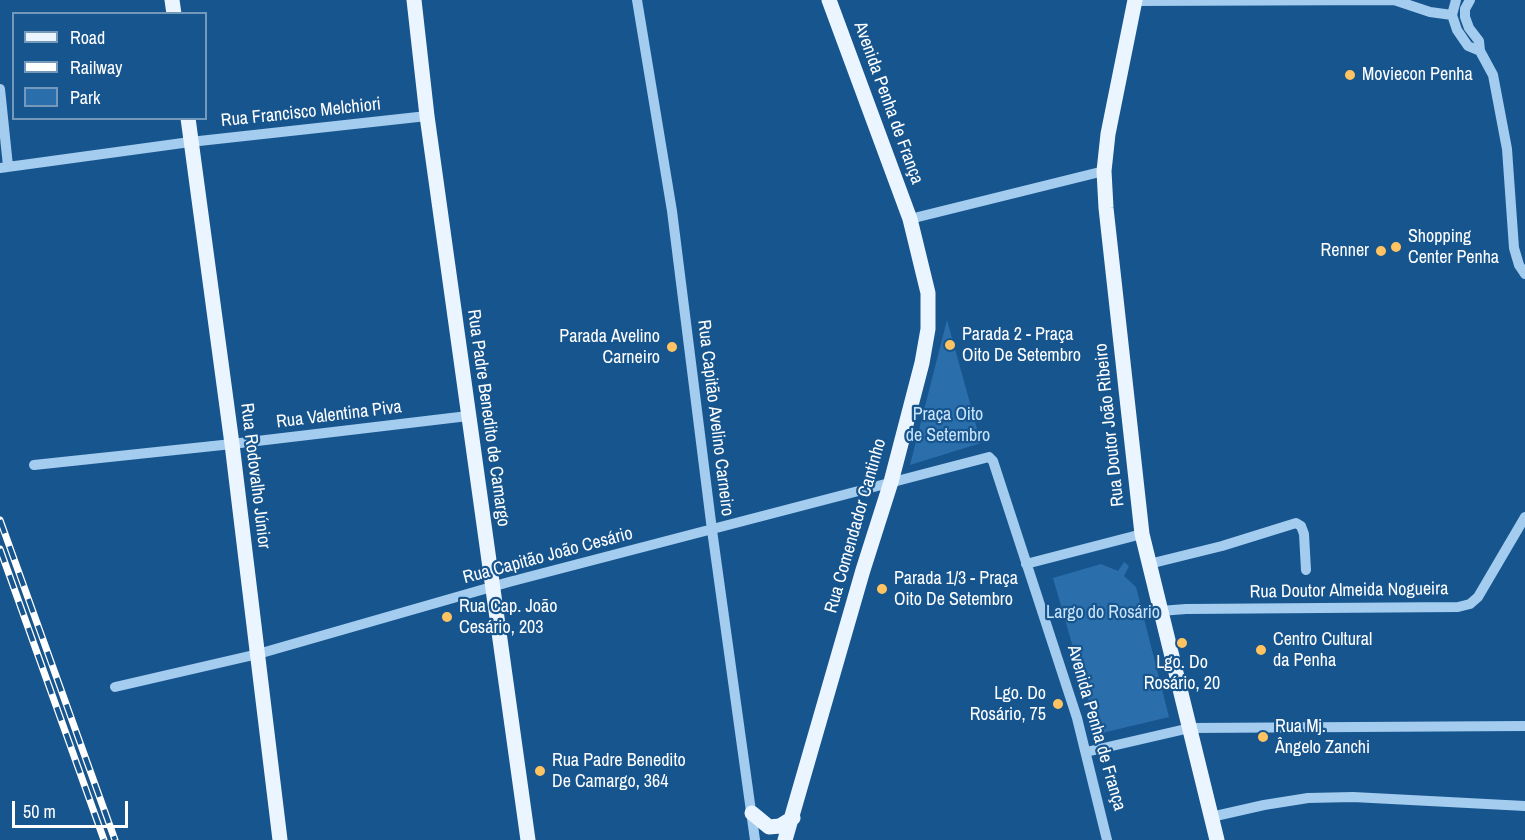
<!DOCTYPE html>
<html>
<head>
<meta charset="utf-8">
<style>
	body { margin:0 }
	#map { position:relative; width:1525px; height:840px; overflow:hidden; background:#17558e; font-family:"Archivo Narrow",sans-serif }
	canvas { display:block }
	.legend { position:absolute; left:12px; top:12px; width:195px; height:108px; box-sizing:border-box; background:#17558e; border:2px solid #7499bb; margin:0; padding:8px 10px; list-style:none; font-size:18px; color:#fff }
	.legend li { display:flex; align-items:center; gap:12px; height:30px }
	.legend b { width:30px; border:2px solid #7499bb }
	.scale { position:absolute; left:12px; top:801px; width:116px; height:27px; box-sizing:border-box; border:3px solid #fff; border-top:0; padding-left:8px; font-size:18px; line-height:21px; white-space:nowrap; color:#fff; -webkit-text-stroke:4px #17558e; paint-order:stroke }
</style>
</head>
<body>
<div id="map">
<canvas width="1525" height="840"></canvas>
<ul class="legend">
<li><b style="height:8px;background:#ebf5ff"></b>Road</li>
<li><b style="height:8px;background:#fff"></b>Railway</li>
<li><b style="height:16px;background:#2a6fac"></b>Park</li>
</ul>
<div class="scale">50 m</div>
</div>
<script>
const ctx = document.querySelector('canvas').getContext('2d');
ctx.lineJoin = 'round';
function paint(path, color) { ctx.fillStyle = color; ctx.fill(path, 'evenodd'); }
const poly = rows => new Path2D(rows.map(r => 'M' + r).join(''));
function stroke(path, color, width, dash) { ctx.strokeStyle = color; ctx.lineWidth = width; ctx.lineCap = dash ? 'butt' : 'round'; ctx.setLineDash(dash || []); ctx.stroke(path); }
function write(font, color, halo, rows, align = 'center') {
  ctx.font = font + ' "Archivo Narrow",sans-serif'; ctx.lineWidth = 4.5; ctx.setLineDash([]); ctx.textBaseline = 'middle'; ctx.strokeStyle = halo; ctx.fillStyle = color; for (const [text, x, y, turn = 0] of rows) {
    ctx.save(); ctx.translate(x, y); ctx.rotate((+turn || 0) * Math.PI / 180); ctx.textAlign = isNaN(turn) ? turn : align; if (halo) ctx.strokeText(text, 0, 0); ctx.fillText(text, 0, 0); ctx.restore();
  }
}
const green = poly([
	[947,320,981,443,910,465],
	[1124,562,1129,566,1124,576,1136,587,1169,717,1098,734,1053,578,1101,564,1118,571]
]);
const minor = poly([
	[637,0,672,211,712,530,755,840],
	[1394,0,1430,12,1452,15],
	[1456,0,1452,15,1457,30,1468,46,1480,51],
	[1470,0,1465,9,1465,17,1469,28,1479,41,1480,51,1493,75,1507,149,1514,248,1519,265,1525,274],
	[1135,1,1395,0],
	[0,89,8,166],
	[0,168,190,142,427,116],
	[910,219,1104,171],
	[34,465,232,444,468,416],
	[1026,564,1142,534],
	[1149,564,1222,546,1296,523,1301,526,1304,534,1306,570],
	[1160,611,1186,609,1458,607,1470,604,1478,597,1525,517],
	[115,687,258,654,509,582,989,457,993,461,1077,718,1107,840],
	[1086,752,1190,728,1525,726],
	[1211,817,1264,805,1308,798,1353,797,1525,806]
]);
const major = poly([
	[172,0,174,14],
	[414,0,427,116,528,840],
	[1135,0,1108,134,1104,171,1106,208,1142,534,1217,840],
	[188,118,232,444,280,840],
	[752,813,769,827,780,826,793,818],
	[785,840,863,570,891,482,922,363,928,329,928,293,910,219,829,0]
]);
const rail = poly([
	[0,520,115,840],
	[0,549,104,840]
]);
const markers = [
	[1350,75,6,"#ffc461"],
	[1396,247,6,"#ffc461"],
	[1381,251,6,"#ffc461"],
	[950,345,6,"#ffc461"],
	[672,347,6,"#ffc461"],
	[882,589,6,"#ffc461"],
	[447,617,6,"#ffc461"],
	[1182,643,6,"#ffc461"],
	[1261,650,6,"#ffc461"],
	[1058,704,6,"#ffc461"],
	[1263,737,6,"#ffc461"],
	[540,771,6,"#ffc461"]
];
const poiNames = [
	["Moviecon Penha",1362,75],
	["Shopping",1408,237],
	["Center Penha",1408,258],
	["Renner",1369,251,"right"],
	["Parada 2 - Praça",962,335],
	["Oito De Setembro",962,356],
	["Parada Avelino",660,337,"right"],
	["Carneiro",660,358,"right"],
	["Parada 1/3 - Praça",894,579],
	["Oito De Setembro",894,600],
	["Rua Cap. João",459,607],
	["Cesário, 203",459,628],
	["Centro Cultural",1273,640],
	["da Penha",1273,661],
	["Lgo. Do",1182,663,"center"],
	["Rosário, 20",1182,684,"center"],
	["Lgo. Do",1046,694,"right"],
	["Rosário, 75",1046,715,"right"],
	["Rua Mj.",1275,727],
	["Ângelo Zanchi",1275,748],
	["Rua Padre Benedito",552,761],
	["De Camargo, 364",552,782]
];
const streetNames = [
	["Avenida Penha de França",888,103,70],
	["Rua Francisco Melchiori",301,113,-6],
	["Rua Valentina Piva",339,415,-7],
	["Rua Padre Benedito de Camargo",488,418,82],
	["Rua Capitão Avelino Carneiro",715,418,83],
	["Rua Doutor João Ribeiro",1110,425,-96],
	["Rua Rodovalho Júnior",255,476,83],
	["Rua Comendador Cantinho",856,526,-74],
	["Rua Capitão João Cesário",548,556,-15],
	["Rua Doutor Almeida Nogueira",1349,591,-1],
	["Avenida Penha de França",1096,728,74]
];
const parkNames = [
	["Praça Oito",948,415],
	["de Setembro",948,436],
	["Largo do Rosário",1103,613]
];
paint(green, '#2a6fac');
stroke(minor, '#a3ccef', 10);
stroke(major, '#ebf5ff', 15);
stroke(rail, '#fff', 7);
stroke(rail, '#17558e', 4.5, [14]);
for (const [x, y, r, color] of markers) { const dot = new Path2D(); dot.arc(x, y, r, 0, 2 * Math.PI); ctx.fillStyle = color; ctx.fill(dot); stroke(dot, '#17558e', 2); }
write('18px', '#fff', '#17558e', poiNames, 'left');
write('18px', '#fff', '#17558e', streetNames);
write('18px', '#c9e4fb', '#17558e', parkNames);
</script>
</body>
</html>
